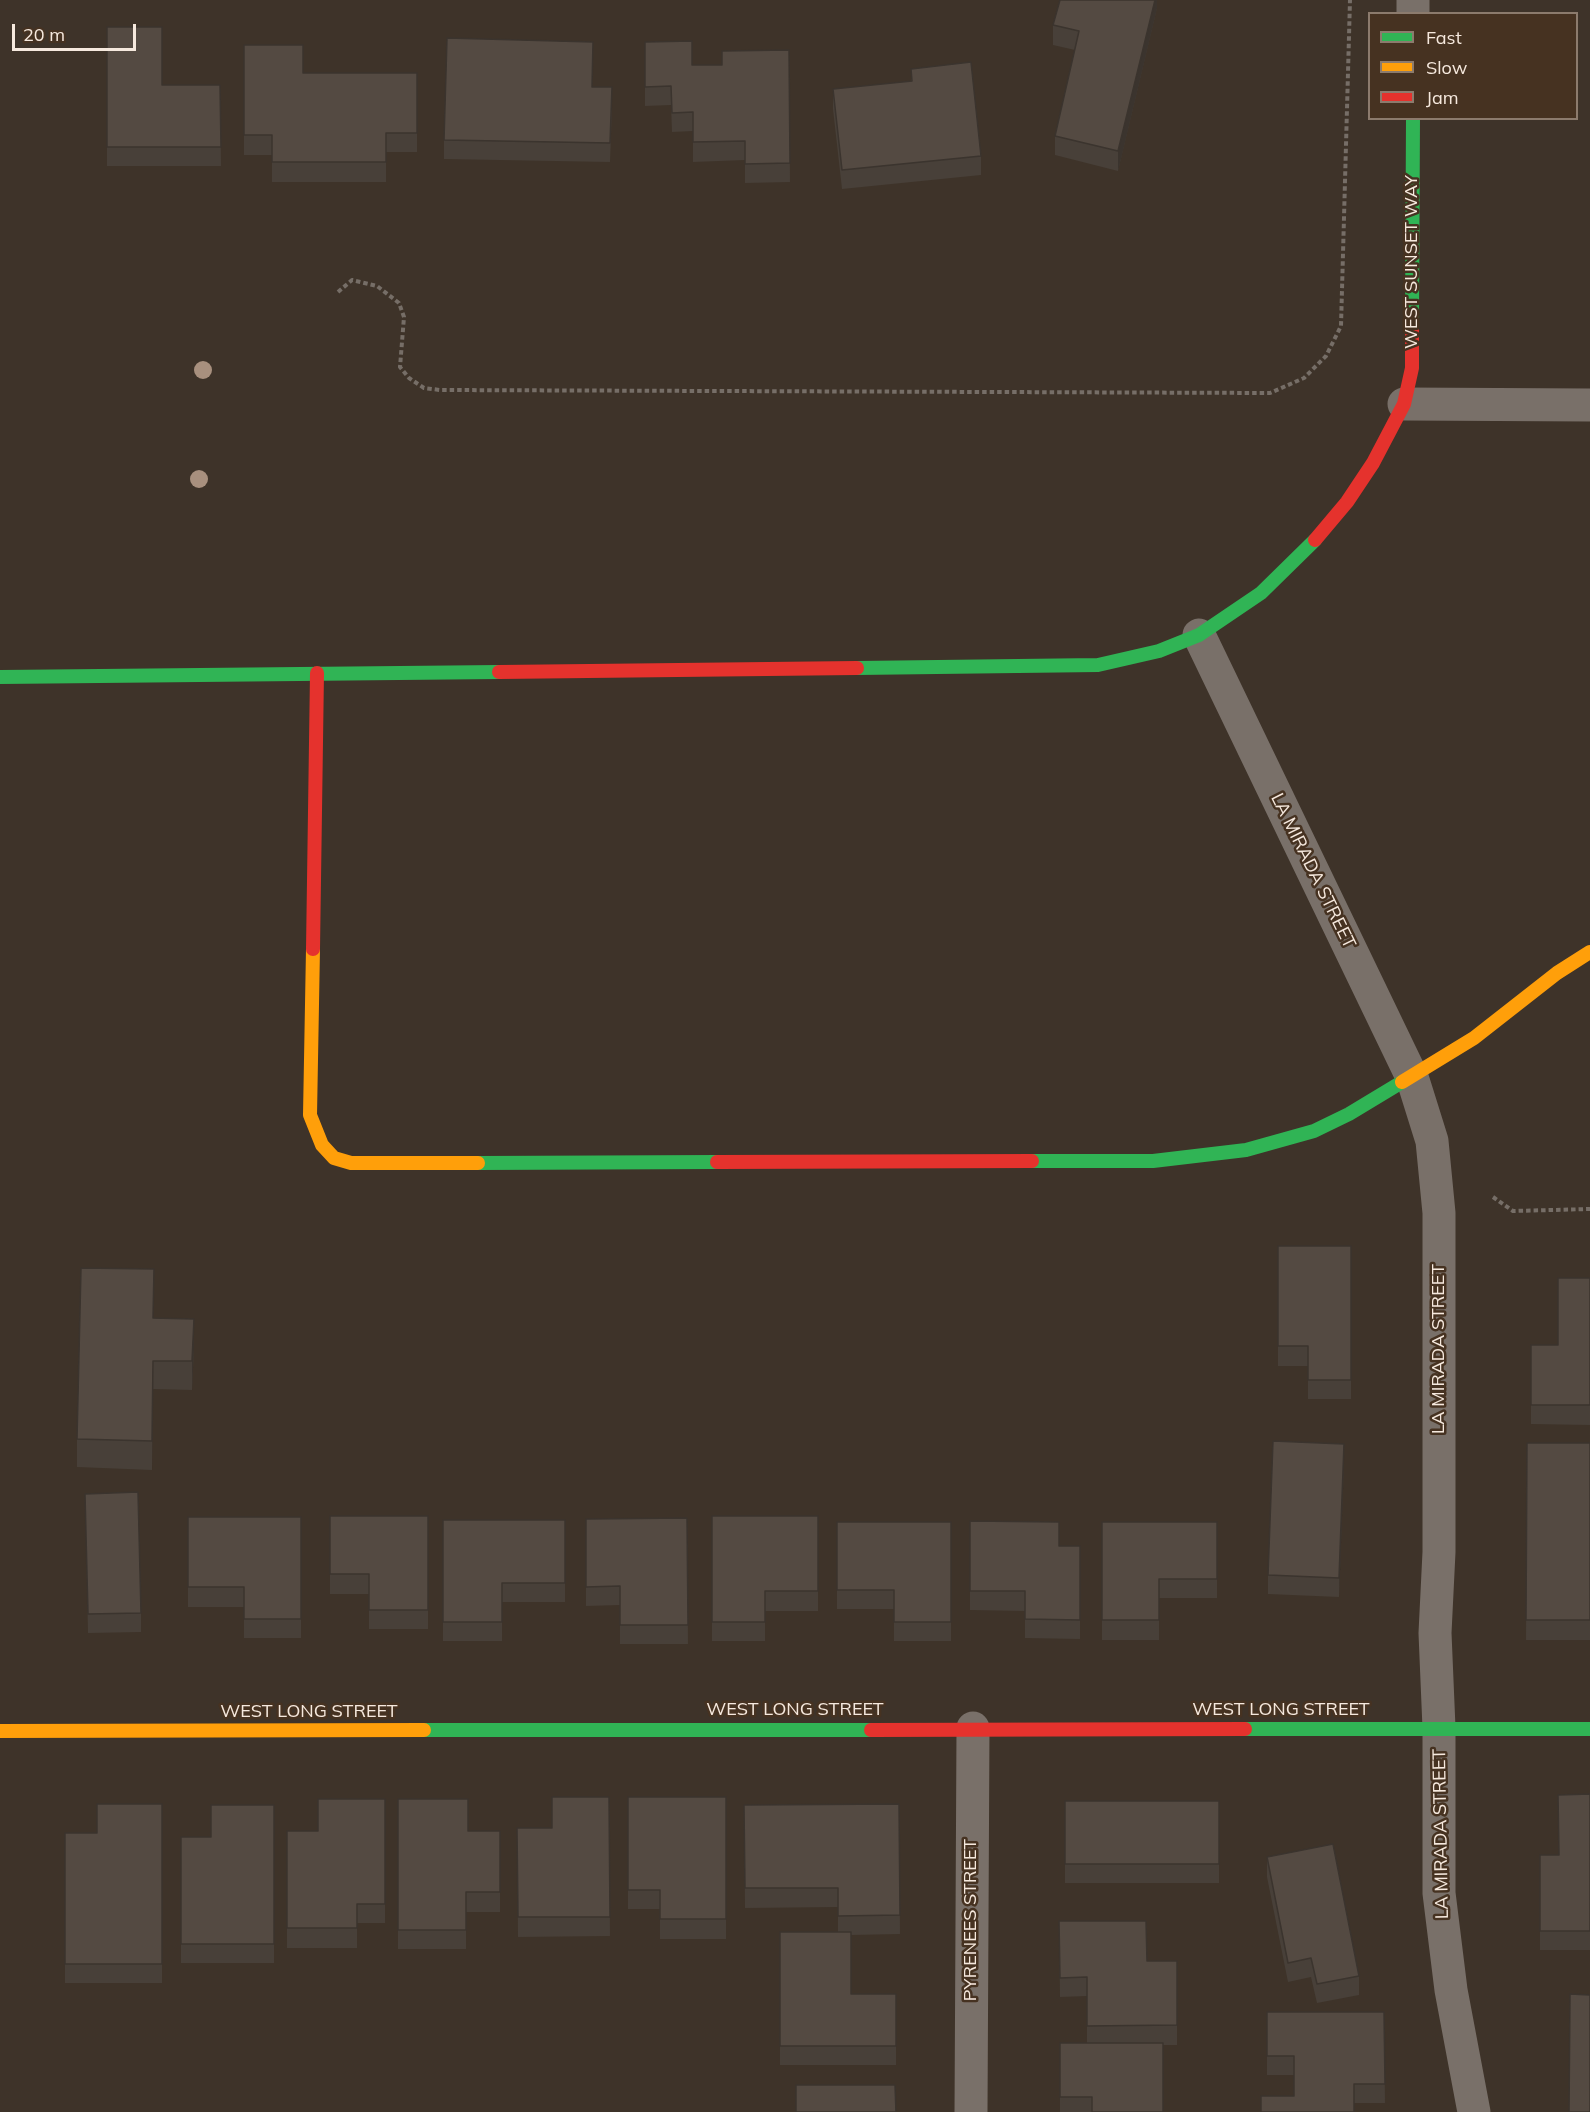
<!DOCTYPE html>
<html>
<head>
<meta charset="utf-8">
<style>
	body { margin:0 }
	#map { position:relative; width:1590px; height:2112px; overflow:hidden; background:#3e3329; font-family:Mulish,sans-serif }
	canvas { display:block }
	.legend { position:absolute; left:1368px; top:12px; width:210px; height:108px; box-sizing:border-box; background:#463221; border:2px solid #8c7b6d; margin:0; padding:8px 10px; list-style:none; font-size:18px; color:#f6e9de }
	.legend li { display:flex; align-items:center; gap:12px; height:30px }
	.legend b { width:30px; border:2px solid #8c7b6d }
	.scale { position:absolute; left:12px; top:24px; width:124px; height:27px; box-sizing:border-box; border:3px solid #f6e9de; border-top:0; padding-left:8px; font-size:18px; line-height:21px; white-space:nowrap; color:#f6e9de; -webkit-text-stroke:4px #463221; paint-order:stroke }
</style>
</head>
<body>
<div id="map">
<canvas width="1590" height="2112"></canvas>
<ul class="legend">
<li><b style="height:8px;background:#30b455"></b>Fast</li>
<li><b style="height:8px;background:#ff9f0a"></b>Slow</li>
<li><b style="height:8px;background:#e5322d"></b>Jam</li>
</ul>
<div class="scale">20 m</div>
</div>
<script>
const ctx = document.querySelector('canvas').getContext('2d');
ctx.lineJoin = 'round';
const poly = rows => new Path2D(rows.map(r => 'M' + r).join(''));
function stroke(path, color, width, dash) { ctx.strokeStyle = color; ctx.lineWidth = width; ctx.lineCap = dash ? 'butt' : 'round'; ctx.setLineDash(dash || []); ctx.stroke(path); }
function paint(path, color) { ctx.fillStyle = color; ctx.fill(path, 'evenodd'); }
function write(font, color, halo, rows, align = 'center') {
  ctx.font = font + ' Mulish,sans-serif'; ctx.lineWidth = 5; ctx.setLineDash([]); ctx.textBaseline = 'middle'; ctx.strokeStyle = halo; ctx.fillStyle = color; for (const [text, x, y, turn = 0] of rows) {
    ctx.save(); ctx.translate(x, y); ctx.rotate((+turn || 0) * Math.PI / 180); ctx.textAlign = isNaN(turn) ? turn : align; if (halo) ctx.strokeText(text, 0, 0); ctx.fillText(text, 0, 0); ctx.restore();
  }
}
const path = poly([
	[338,292,352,280,377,286,399,303,404,317,400,367,409,378,424,388,440,390,1270,393,1304,378,1326,356,1341,326,1350,0],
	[1493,1197,1513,1211,1590,1209]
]);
const street = poly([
	[1413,14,1413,0],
	[1404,404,1590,405],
	[1199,635,1412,1077,1432,1141,1439,1213,1439,1552,1435,1633,1439,1728,1439,1893,1451,1990,1474,2112],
	[971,2112,973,1728]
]);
const fast = poly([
	[1412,321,1413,118],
	[857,668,1098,665,1159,651,1199,635,1261,593,1315,540],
	[0,677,499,672],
	[1032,1161,1153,1161,1246,1150,1314,1131,1349,1114,1402,1082],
	[478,1163,717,1162],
	[1245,1729,1590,1729],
	[424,1730,871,1730]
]);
const slow = poly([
	[313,949,310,1115,322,1145,334,1158,351,1163,478,1163],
	[1402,1082,1474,1038,1557,973,1590,952],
	[0,1731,424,1730]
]);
const jam = poly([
	[1315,540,1347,502,1373,463,1404,404,1412,368,1412,321],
	[499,672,857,668],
	[313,949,317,673],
	[717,1162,1032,1161],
	[871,1730,1245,1729]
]);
const trees = [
	[203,370],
	[199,479]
];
const wall = poly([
	[1157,0,1157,8,1118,171,1055,155,1055,136,1075,50,1053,45,1053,25],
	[107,27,162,85,220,85,221,166,107,166],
	[593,42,592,87,612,107,610,162,444,159,444,140],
	[645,42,692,65,722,65,722,51,789,50,790,182,745,183,745,160,693,162,693,131,672,132,671,105,645,106],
	[244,45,303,73,417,73,417,152,386,152,386,182,272,182,272,155,244,155],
	[911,69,981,156,981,175,842,189,833,109,833,89,911,81],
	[1278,1246,1351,1246,1351,1399,1308,1399,1308,1366,1278,1366],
	[1590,1278,1590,1425,1531,1424,1531,1345,1558,1345],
	[153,1318,194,1347,192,1390,153,1389,152,1470,77,1467,77,1439],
	[1527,1443,1590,1443,1590,1640,1526,1640],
	[1344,1463,1339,1597,1268,1594,1268,1575],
	[85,1494,141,1613,141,1632,88,1633],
	[330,1516,428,1516,428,1629,369,1629,369,1594,330,1594],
	[712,1516,818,1516,818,1611,765,1611,765,1641,712,1641],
	[188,1517,301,1517,301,1638,244,1638,244,1607,188,1607],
	[687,1518,688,1644,620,1644,620,1605,586,1606,586,1519],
	[443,1520,565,1520,565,1602,502,1602,502,1641,443,1641],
	[970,1521,1059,1546,1080,1546,1080,1639,1025,1638,1025,1611,970,1610],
	[837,1522,951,1522,951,1641,894,1641,894,1609,837,1609],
	[1102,1522,1217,1522,1217,1598,1159,1598,1159,1640,1102,1640],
	[1590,1794,1590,1950,1540,1950,1540,1855,1559,1855],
	[609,1797,610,1936,518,1937,517,1828,552,1828],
	[628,1797,726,1797,726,1939,660,1939,660,1909,628,1909],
	[385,1799,385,1923,357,1923,357,1948,287,1948,287,1831,318,1831],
	[398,1799,468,1831,500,1831,500,1912,466,1912,466,1949,398,1949],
	[1065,1801,1219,1801,1219,1883,1065,1883],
	[162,1804,162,1983,65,1983,65,1833,97,1833],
	[899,1804,900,1934,851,1935,851,1994,896,1994,896,2065,780,2065,780,1932,838,1932,838,1907,745,1908,744,1805],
	[274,1805,274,1963,181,1963,181,1837,211,1837],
	[1267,1857,1359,1976,1359,1995,1317,2003,1311,1977,1288,1982,1267,1877],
	[1059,1921,1147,1961,1177,1961,1177,2045,1163,2045,1163,2112,1060,2112,1060,2043,1087,2043,1087,1996,1060,1997],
	[1267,2012,1384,2012,1385,2103,1354,2103,1294,2096,1294,2075,1267,2075]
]);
const shadedWall = poly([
	[1155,0,1157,0,1157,8,1118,171,1118,151],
	[194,1319,194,1347,192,1390,192,1361],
	[153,1361,153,1389,152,1470,152,1441],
	[1344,1444,1344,1463,1339,1597,1339,1578]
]);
const building = poly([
	[1060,0,1155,0,1118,151,1055,136,1079,31,1053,25,1060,0],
	[107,27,162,27,162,85,220,85,221,147,107,147,107,27],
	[447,38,593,42,592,87,612,87,610,143,444,140,447,38],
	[692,41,692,65,722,65,722,51,789,50,790,163,745,164,745,141,693,142,693,112,672,113,671,86,645,87,645,42,692,41],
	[244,45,303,45,303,73,417,73,417,133,386,133,386,162,272,162,272,135,244,135,244,45],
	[971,62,981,156,842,170,833,89,912,81,911,69,971,62],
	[1278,1246,1351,1246,1351,1380,1308,1380,1308,1346,1278,1346,1278,1246],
	[81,1268,154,1269,153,1318,194,1319,192,1361,153,1361,152,1441,77,1439,81,1268],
	[1558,1278,1590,1278,1590,1405,1531,1405,1531,1345,1558,1345,1558,1278],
	[1273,1441,1344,1444,1339,1578,1268,1575,1273,1441],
	[1527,1443,1590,1443,1590,1620,1526,1620,1527,1443],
	[138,1492,141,1613,88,1614,85,1494,138,1492],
	[330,1516,428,1516,428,1610,369,1610,369,1574,330,1574,330,1516],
	[712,1516,818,1516,818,1591,765,1591,765,1622,712,1622,712,1516],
	[188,1517,301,1517,301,1619,244,1619,244,1587,188,1587,188,1517],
	[687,1518,688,1625,620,1625,620,1586,586,1587,586,1519,687,1518],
	[443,1520,565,1520,565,1583,502,1583,502,1622,443,1622,443,1520],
	[970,1521,1059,1522,1059,1546,1080,1546,1080,1620,1025,1619,1025,1591,970,1591,970,1521],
	[837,1522,951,1522,951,1622,894,1622,894,1590,837,1590,837,1522],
	[1102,1522,1217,1522,1217,1579,1159,1579,1159,1620,1102,1620,1102,1522],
	[1590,1794,1590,1931,1540,1931,1540,1855,1559,1855,1558,1795,1590,1794],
	[552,1797,609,1797,610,1917,518,1917,517,1828,552,1828,552,1797],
	[628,1797,726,1797,726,1919,660,1919,660,1890,628,1890,628,1797],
	[318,1799,385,1799,385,1904,357,1904,357,1928,287,1928,287,1831,318,1831,318,1799],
	[398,1799,468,1799,468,1831,500,1831,500,1892,466,1892,466,1930,398,1930,398,1799],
	[1065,1801,1219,1801,1219,1864,1065,1864,1065,1801],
	[97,1804,162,1804,162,1964,65,1964,65,1833,97,1833,97,1804],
	[899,1804,900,1915,838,1916,838,1888,745,1888,744,1805,899,1804],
	[211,1805,274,1805,274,1944,181,1944,181,1837,211,1837,211,1805],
	[1333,1844,1359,1976,1317,1984,1311,1958,1288,1963,1267,1857,1333,1844],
	[1059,1921,1146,1921,1147,1961,1177,1961,1177,2025,1087,2026,1087,1977,1060,1978,1059,1921],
	[780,1932,851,1932,851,1994,896,1994,896,2046,780,2046,780,1932],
	[1570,1994,1590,1995,1590,2112,1569,2112,1570,1994],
	[1267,2012,1384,2012,1385,2084,1354,2084,1354,2112,1261,2112,1261,2096,1294,2096,1294,2056,1267,2056,1267,2012],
	[1060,2043,1163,2043,1163,2112,1092,2112,1092,2097,1060,2097,1060,2043],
	[796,2085,895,2085,896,2112,796,2112,796,2085]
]);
const streetNames = [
	["WEST SUNSET WAY",1412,262,-90],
	["LA MIRADA STREET",1313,871,64],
	["LA MIRADA STREET",1439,1349,-90],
	["WEST LONG STREET",795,1710],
	["WEST LONG STREET",1281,1710],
	["WEST LONG STREET",309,1712],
	["LA MIRADA STREET",1441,1834,-91],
	["PYRENEES STREET",971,1920,-90]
];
stroke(path, '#766e67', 4, [4.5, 3]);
stroke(street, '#797069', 33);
stroke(fast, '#30b455', 14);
stroke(slow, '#ff9f0a', 14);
stroke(jam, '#e5322d', 14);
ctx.fillStyle = '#a8907e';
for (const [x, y] of trees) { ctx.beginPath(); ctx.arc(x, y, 9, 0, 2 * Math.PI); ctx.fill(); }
paint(wall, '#484039');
paint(shadedWall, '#3b342e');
paint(building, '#544a42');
stroke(building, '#3b342e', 1.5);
write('18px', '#f6e9de', '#463221', streetNames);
</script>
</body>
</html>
